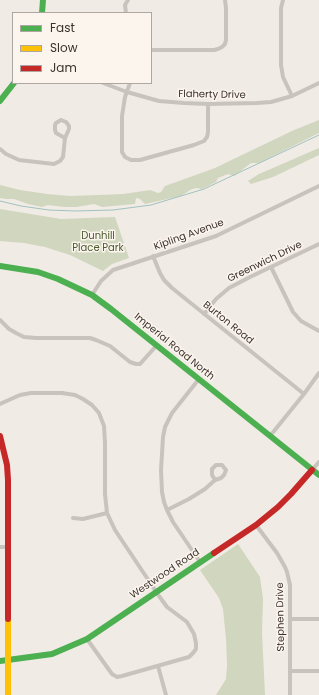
<!DOCTYPE html>
<html>
<head>
<meta charset="utf-8">
<style>
	body { margin:0 }
	#map { position:relative; width:319px; height:695px; overflow:hidden; background:#f0ebe5; font-family:Poppins,sans-serif }
	canvas { display:block }
	.legend { position:absolute; left:12px; top:12px; width:140px; height:72px; box-sizing:border-box; background:#fbf5ee; border:1px solid #aea6a0; margin:0; padding:5px 7px; list-style:none; font-size:12px; color:#3b302b }
	.legend li { display:flex; align-items:center; gap:8px; height:20px }
	.legend b { width:20px; border:1px solid #aea6a0 }
</style>
</head>
<body>
<div id="map">
<canvas width="319" height="695"></canvas>
<ul class="legend">
<li><b style="height:5px;background:#4caf50"></b>Fast</li>
<li><b style="height:5px;background:#ffc107"></b>Slow</li>
<li><b style="height:5px;background:#c62828"></b>Jam</li>
</ul>
</div>
<script>
const ctx = document.querySelector('canvas').getContext('2d');
ctx.lineJoin = 'round';
function paint(path, color) { ctx.fillStyle = color; ctx.fill(path, 'evenodd'); }
const poly = rows => new Path2D(rows.map(r => 'M' + r).join(''));
function stroke(path, color, width, dash) { ctx.strokeStyle = color; ctx.lineWidth = width; ctx.lineCap = dash ? 'butt' : 'round'; ctx.setLineDash(dash || []); ctx.stroke(path); }
function write(font, color, halo, rows, align = 'center') {
  ctx.font = font + ' Poppins,sans-serif'; ctx.lineWidth = 3; ctx.setLineDash([]); ctx.textBaseline = 'middle'; ctx.strokeStyle = halo; ctx.fillStyle = color; for (const [text, x, y, turn = 0] of rows) {
    ctx.save(); ctx.translate(x, y); ctx.rotate((+turn || 0) * Math.PI / 180); ctx.textAlign = isNaN(turn) ? turn : align; if (halo) ctx.strokeText(text, 0, 0); ctx.fillText(text, 0, 0); ctx.restore();
  }
}
const green = poly([
	[319,120,319,133,259,163,251,163,234,176,228,174,218,178,216,182,202,189,196,188,190,190,181,196,145,204,140,199,136,198,135,204,102,207,94,204,76,207,64,207,48,205,42,207,28,204,14,199,6,199,0,198,0,185,20,190,47,194,70,196,98,195,123,194,150,190,158,193,161,192,165,186,215,168,294,130],
	[319,148,319,155,273,177,251,184,248,181,259,174],
	[0,209,61,219,115,217,129,258,112,264,103,271,70,255,45,247,24,243,0,241],
	[238,544,260,577,263,599,262,633,265,695,216,695,226,679,227,665,226,639,223,609,219,598,200,570]
]);
const stream = poly([
	[0,201,21,206,49,210,75,211,113,210,151,205,204,189,319,135]
]);
const street = poly([
	[283,0,281,8,281,65,283,77,292,96],
	[126,13,125,5,128,0],
	[151,50,214,50,218,49,222,47,225,44,226,40,226,8,225,0],
	[103,83,127,92,159,101,184,103,208,104,257,103,271,102,292,96,319,83],
	[130,83,125,97,122,116,122,152,125,157,131,160,140,160,194,145,204,141,207,137,208,132,208,104],
	[61,120,66,122,69,126,69,129,65,138,56,133,55,130,55,125,56,123,61,120],
	[0,149,6,154,19,160,54,164,60,161,63,157,65,138],
	[153,256,160,273,164,280,172,288,304,394],
	[271,267,293,312,301,321,319,331],
	[92,295,101,281,113,270,198,242,216,236,319,186],
	[204,314,216,299,229,288,250,277,319,244],
	[0,320,9,329,16,333,24,337,36,338,90,338,96,340,110,346,130,362,136,364,140,364,157,345],
	[199,379,172,413,165,427,163,437,161,470,162,492,164,502,167,510,173,522,200,562],
	[0,404,20,395,31,393,62,393,75,395,83,399,92,405,99,413,104,426,105,443,105,494,107,513,115,530,159,596,167,607,187,622,194,634,196,643,196,649,193,653,189,657,122,676,117,677,112,674,87,639],
	[270,436,304,394,319,373],
	[312,470,319,462],
	[167,510,189,499,205,489,215,480,221,478,224,475,226,470,222,465,216,465,212,469,212,475,215,480],
	[73,518,83,519,107,513],
	[256,525,277,553,285,567,287,572,290,585,290,695],
	[0,547,8,547],
	[290,619,319,619],
	[158,666,166,695],
	[290,671,319,671]
]);
const fast = poly([
	[42,13,43,0],
	[0,101,14,83],
	[0,266,38,272,58,279,92,295,111,309,319,475],
	[0,661,52,654,87,639,214,553]
]);
const slow = poly([
	[8,619,8,695]
]);
const jam = poly([
	[0,436,7,465,8,480,8,619],
	[214,553,256,525,278,507,291,494,312,470]
]);
const streetNames = [
	["Flaherty Drive",212,95,1],
	["Kipling Avenue",189,235,-20],
	["Greenwich Drive",265,262,-26],
	["Burton Road",228,323,39],
	["Imperial Road North",174,347,39],
	["Westwood Road",165,574,-34],
	["Stephen Drive",281,617,-91]
];
const parkNames = [
	["Dunhill",98,236],
	["Place Park",98,248]
];
paint(green, '#d1d6bf');
stroke(stream, '#a1c2c1', 1);
stroke(street, '#c9c3be', 4);
stroke(fast, '#4caf50', 6);
stroke(slow, '#ffc107', 6);
stroke(jam, '#c62828', 6);
write('10px', '#3b302b', '#fbf5ee', streetNames);
write('10px', '#4a5a2e', '#fbf5ee', parkNames);
</script>
</body>
</html>
